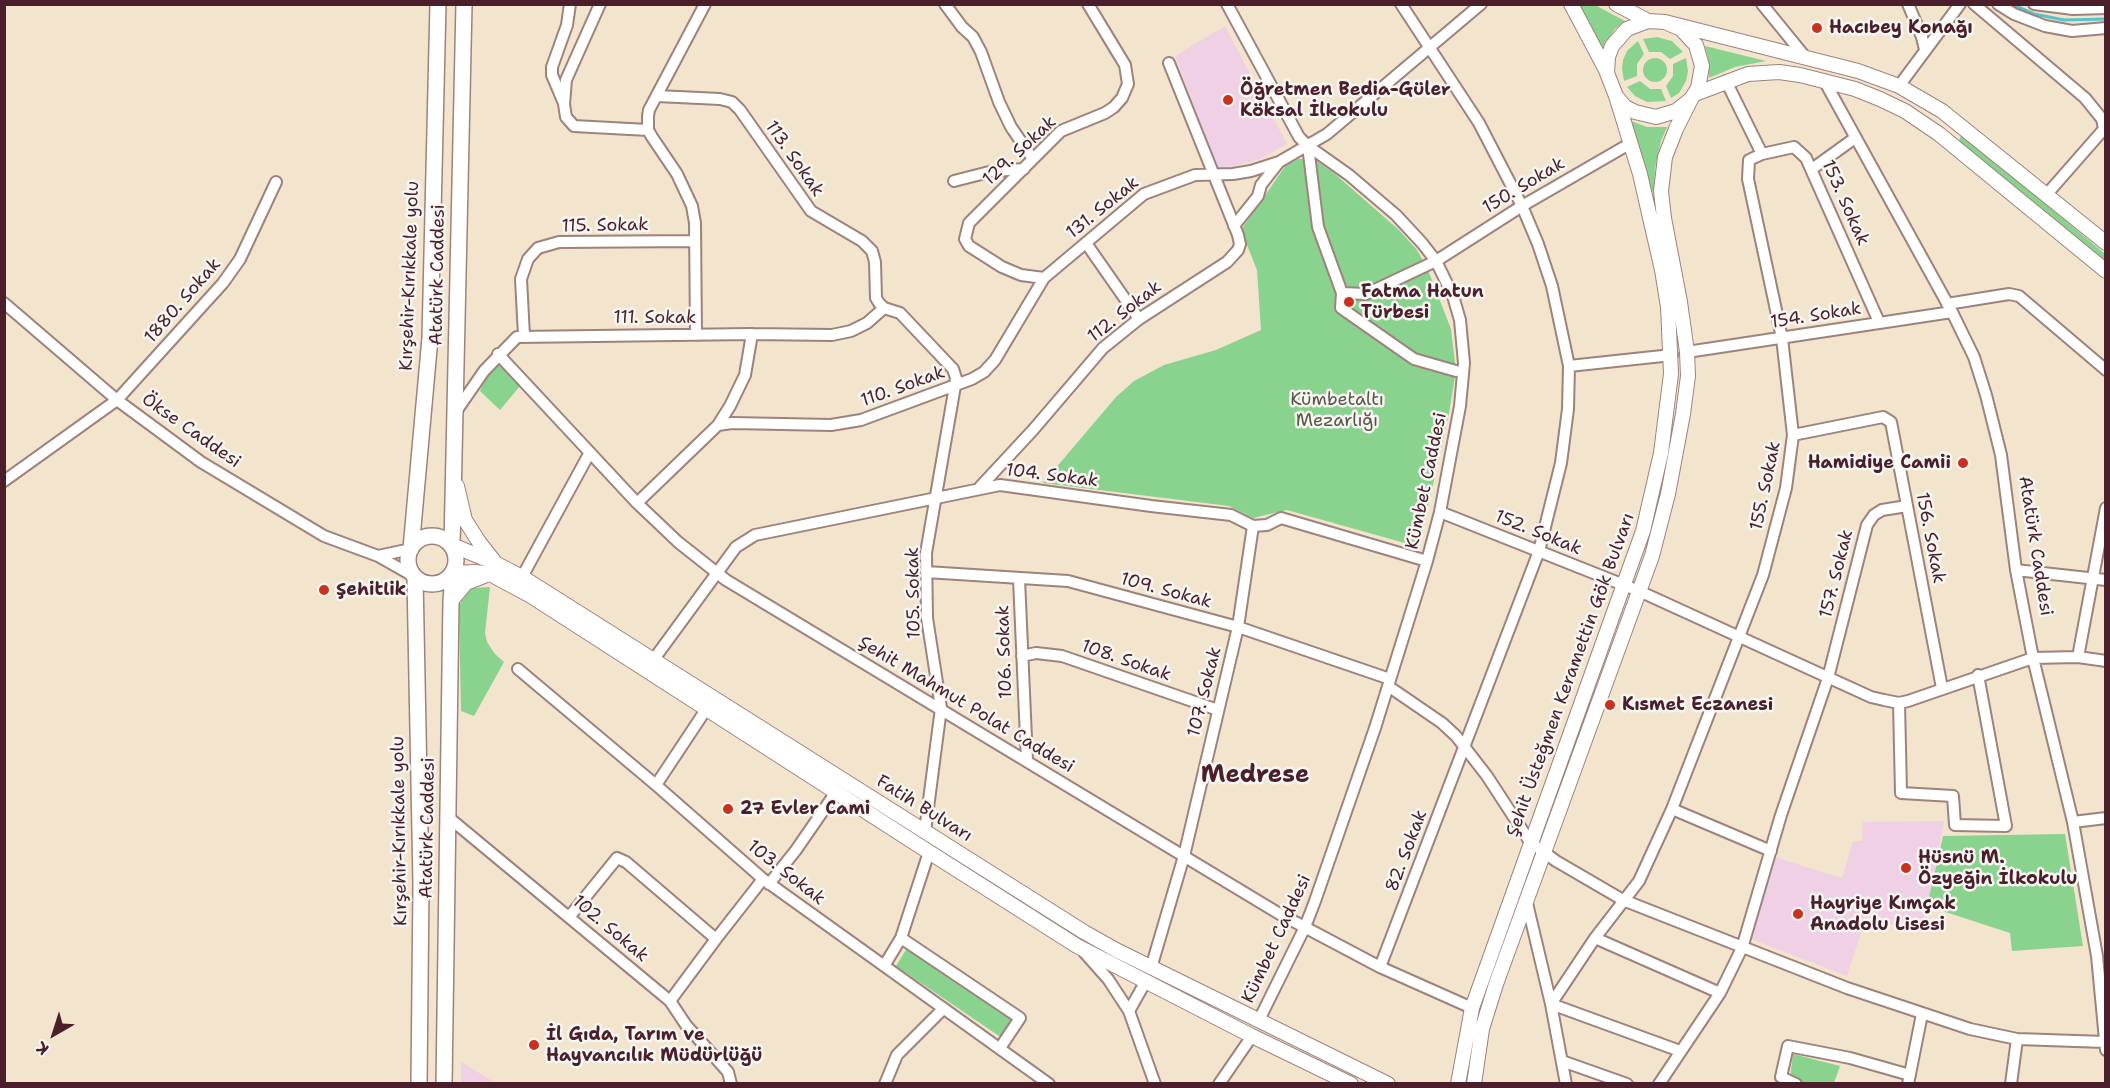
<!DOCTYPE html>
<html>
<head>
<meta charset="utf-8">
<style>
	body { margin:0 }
	#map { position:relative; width:2110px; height:1088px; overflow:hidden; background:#f3e4cd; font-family:"Shantell Sans",sans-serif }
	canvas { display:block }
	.frame { position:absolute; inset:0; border:6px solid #4a1f2b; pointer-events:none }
	.north { position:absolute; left:24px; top:1004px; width:60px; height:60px; -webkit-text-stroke:4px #f6f6f2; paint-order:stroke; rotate:219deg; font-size:16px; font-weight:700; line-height:24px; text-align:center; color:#4a1f2b }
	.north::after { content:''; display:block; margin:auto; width:21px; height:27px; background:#4a1f2b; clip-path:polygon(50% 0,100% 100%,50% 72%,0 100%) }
</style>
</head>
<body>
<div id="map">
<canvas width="2110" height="1088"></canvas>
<div class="frame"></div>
<div class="north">K</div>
</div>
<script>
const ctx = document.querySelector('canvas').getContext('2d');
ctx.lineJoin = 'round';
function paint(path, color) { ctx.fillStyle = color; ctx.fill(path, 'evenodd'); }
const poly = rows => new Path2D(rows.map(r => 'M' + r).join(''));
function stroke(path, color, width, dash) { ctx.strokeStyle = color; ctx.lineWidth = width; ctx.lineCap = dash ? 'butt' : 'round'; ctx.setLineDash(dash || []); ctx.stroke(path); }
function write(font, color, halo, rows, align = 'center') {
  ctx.font = font + ' "Shantell Sans",sans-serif'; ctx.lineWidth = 5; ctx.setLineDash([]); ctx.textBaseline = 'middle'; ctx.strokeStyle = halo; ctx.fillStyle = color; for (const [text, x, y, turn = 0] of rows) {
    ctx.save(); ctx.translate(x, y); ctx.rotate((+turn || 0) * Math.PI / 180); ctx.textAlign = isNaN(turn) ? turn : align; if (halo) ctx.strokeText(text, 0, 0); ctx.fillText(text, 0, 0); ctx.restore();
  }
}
const built = poly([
	[1225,26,1287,144,1260,159,1218,170,1175,56],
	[1944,821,1923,933,1866,917,1847,976,1751,939,1774,857,1842,878,1853,841,1862,841,1863,822],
	[461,1062,496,1083,461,1083]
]);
const green = poly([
	[1575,5,1595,5,1625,21,1615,29,1602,48],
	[1657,37,1672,41,1683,52,1670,59,1661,52,1649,52,1643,39],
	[1638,41,1644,54,1637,64,1637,76,1624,81,1622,69,1623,60,1627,51],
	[1705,46,1766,61,1735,67,1709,78,1709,62],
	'1643 70a12 12 0 1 1 24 0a12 12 0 1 1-24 0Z',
	[1686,58,1688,71,1686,81,1679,93,1671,98,1666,86,1673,76,1673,64],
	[1640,81,1650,89,1661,89,1666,101,1647,102,1635,96,1627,87],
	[1631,121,1647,127,1667,127,1661,141,1655,168,1654,191,1650,191],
	[1962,133,2105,254,2105,262,1959,141],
	[1298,159,1314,159,1335,174,1399,230,1417,250,1428,270,1451,329,1456,371,1449,413,1419,547,1287,510,1253,518,1229,506,1043,483,1116,397,1134,381,1164,365,1216,350,1261,330,1257,270,1241,230,1286,165],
	[498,365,504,369,520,386,500,410,480,391,484,381],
	[490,587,485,633,487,642,495,654,504,662,474,716,461,711,459,609,462,597,472,588],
	[2065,834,2083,946,2012,951,2010,933,1927,906,1943,836],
	[907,948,1013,1019,1002,1038,896,966],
	[1793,1054,1840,1066,1834,1083,1803,1083,1790,1078]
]);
const stream = poly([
	[2011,4,2034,14,2064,20,2106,19]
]);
const minor = poly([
	[600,4,566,80,564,104,566,117,574,126,648,130],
	[945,4,962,27,973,37,981,52,999,102,1011,127,1033,159],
	[1088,4,1125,65,1128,84,1122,98,1114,107,1105,113,1061,131,969,223,965,239,969,246,1002,267,1021,275,1044,278,1144,194,1195,175,1233,174,1251,171,1279,162],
	[1227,4,1299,137,1308,146,1349,175,1396,215,1422,243,1436,261,1453,296,1460,320,1464,363,1460,406,1440,512,1427,561,1375,728,1315,901,1305,927,1259,1020],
	[1762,4,1806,58],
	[1908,4,1922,37,1925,50],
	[1974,4,2085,98,2102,119,2104,129],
	[1998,4,2014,14,2045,26,2072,31,2106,28],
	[2034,4,2073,9,2106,8],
	[1726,81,1762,154],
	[1825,82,1952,312,1974,357,1986,395,2001,455,2016,570,2033,658,2073,822,2097,956,2106,1050],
	[1899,86,1960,4],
	[657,96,720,99,732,102,740,110,811,211,862,241,872,251,875,262,876,298,879,303,884,308,900,313,953,369,956,378,955,386,926,553,927,618,941,708,925,831],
	[563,101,552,75,552,67,567,25,570,4],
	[1308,146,1318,227,1342,293],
	[1812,169,1855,138],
	[954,181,993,171,1024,169],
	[2047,194,2104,129],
	[1234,226,1258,196,1261,185,1279,162,1327,134,1481,4],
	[1086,243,1139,319],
	[4,303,117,400,201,462,324,536,378,556,415,577],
	[1947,304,2009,294,2019,296,2106,370],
	[696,335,695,223,692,206,677,174,652,137,648,130,648,116,649,110,705,4],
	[524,336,521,279,528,259,538,248,559,242,694,241],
	[1687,352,1952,312],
	[498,354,637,503,678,542,726,580,1278,913,1380,967,1472,1008],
	[1569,366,1672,355],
	[1456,371,1414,359,1341,308,1342,293,1366,294,1436,261,1522,206,1631,143],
	[455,413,484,371,517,337,752,334,832,335,851,331,867,323,884,308],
	[718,425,730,406,745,375,752,334],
	[1793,435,1883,417,1891,422,1942,688],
	[4,481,117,400,223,283,240,259,276,182],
	[980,487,1033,430,1103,348,1139,319,1227,262,1238,250,1240,244,1238,235,1169,63],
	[637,503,718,425,732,423,831,425,861,420,972,379,984,372,995,360,1044,278],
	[1440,512,1639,591,1871,697,1884,700,1899,703,1908,701,2033,658,2078,657,2106,661],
	[378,556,411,549],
	[2016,570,2106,580],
	[926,572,1068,581,1238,627,1390,679],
	[522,577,589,454],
	[1019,579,1027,761],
	[1022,656,1036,653,1062,656,1218,710],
	[2078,657,2106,508],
	[654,659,736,547,755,535,1000,485,1151,506,1231,515,1253,526,1267,525,1281,518,1427,561],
	[518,669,656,785,763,879,1049,1084],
	[1388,686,1442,723,1456,736,1487,776,1530,842,1556,861,1623,900,1847,988,1970,1029,2017,1039,2105,1042],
	[1899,703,1901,793,1953,796,1955,825,2006,826,1978,675],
	[656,785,707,708],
	[1672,809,1771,851],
	[448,817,670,1001,686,1025,728,1072,731,1084],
	[2073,822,2106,818],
	[769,884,796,850,836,792],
	[1526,899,1551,1004,1566,1084],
	[570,916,617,858,626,862,716,939,763,879],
	[901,938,1020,1018,1000,1048],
	[1595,938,1720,993],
	[1084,952,1108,979,1129,1011,1155,1084],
	[884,966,901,938,929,852],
	[1380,967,1539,551,1561,463,1568,409,1569,366,1552,286,1538,244,1522,206,1479,123,1401,4],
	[1151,968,1184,856,1238,627,1253,526],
	[670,1001,716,939],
	[1129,1011,1146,981],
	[1680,1051,1551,1004,1595,938,1639,881,1672,809,1763,575,1786,488,1793,435,1782,338,1748,179,1749,160,1762,154,1794,147,1806,158,1879,322],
	[1562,1061,1627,1084],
	[885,1084,897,1055,943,1009],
	[1219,1084,1252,1036],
	[1659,1084,1720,993,1742,948,1781,815,1828,678,1867,525,1874,515,1882,510,1907,506],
	[1796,1084,1781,1077,1788,1046,1850,1058,1910,1075],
	[1908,1084,1922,1014],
	[2011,1084,2017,1039]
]);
const major = poly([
	[1571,4,1607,72],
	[1616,4,1648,21],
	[1665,22,1681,29,1696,45,1702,66,1698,88,1691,99,1676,111,1656,117,1635,112,1625,107,1616,96,1607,73,1608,57,1612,46,1627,29,1648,21,1665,22,1858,71,1899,86,1942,111,2106,243],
	[1695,94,1748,74,1779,72,1800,75,1855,89,1880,99,1905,111,1939,134,2106,271],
	[457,486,465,520,479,542,494,561],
	[452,545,495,563,522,577,1084,932,1116,950,1388,1084],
	[453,573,476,572,492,575,531,596,929,852,1077,946,1252,1036,1351,1084],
	[451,601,466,583,484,576],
	[1458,1084,1472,1008,1643,531,1661,453,1671,374,1668,307,1662,270,1640,174,1616,96],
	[1474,1084,1482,1029,1496,984,1652,556,1668,494,1683,414,1688,376,1687,352,1680,302,1664,218,1661,191,1665,157,1676,129,1691,99]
]);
const highway = poly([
	'408 560a24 24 0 1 1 48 0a24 24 0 1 1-48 0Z',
	[452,545,464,4],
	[411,549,430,338,438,4],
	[415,577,421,884,419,1084],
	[444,1084,451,601,453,573]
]);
const markers = [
	[1817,28,6,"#c8321e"],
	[1228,100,6,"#c8321e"],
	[1349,302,6,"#c8321e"],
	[1963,463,6,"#c8321e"],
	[324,590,6,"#c8321e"],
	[1610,705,6,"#c8321e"],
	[728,809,6,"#c8321e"],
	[1906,868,6,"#c8321e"],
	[1798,914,6,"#c8321e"],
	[534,1045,6,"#c8321e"]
];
const poiNames = [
	["Hacıbey Konağı",1829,28],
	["Öğretmen Bedia-Güler",1240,90],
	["Köksal İlkokulu",1240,111],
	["Fatma Hatun",1361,292],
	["Türbesi",1361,313],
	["Hamidiye Camii",1951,463,"right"],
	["Şehitlik",336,590],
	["Kısmet Eczanesi",1622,705],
	["27 Evler Cami",740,809],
	["Hüsnü M.",1918,858],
	["Özyeğin İlkokulu",1918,879],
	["Hayriye Kımçak",1810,904],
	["Anadolu Lisesi",1810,925],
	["İl Gıda, Tarım ve",546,1035],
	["Hayvancılık Müdürlüğü",546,1056]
];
const streetNames = [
	["129. Sokak",1020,151,-43],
	["113. Sokak",794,159,55],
	["150. Sokak",1524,186,-31],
	["153. Sokak",1845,203,66],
	["131. Sokak",1103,208,-39],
	["115. Sokak",605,226,-1],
	["Atatürk Caddesi",438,275,-89],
	["Kırşehir-Kırıkkale yolu",410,276,-88],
	["1880. Sokak",183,301,-49],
	["112. Sokak",1125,312,-38],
	["154. Sokak",1816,316,-9],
	["111. Sokak",655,318],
	["110. Sokak",903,387,-20],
	["Ökse Caddesi",191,431,35],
	["104. Sokak",1052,476,7],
	["Kümbet Caddesi",1427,481,-78],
	["155. Sokak",1766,486,-78],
	["152. Sokak",1538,533,22],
	["156. Sokak",1930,538,79],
	["Atatürk Caddesi",2035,546,81],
	["157. Sokak",1837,574,-76],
	["109. Sokak",1166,591,15],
	["105. Sokak",914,593,-91],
	["106. Sokak",1005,652,-92],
	["108. Sokak",1126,661,19],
	["Şehit Üsteğmen Keramettin Gök Bulvarı",1571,675,-70],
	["107. Sokak",1205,692,-76],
	["Şehit Mahmut Polat Caddesi",966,705,31],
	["Fatih Bulvarı",924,809,32],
	["Atatürk Caddesi",428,828,-89],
	["Kırşehir-Kırıkkale yolu",400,831,-91],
	["82. Sokak",1407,851,-69],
	["103. Sokak",786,873,38],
	["102. Sokak",610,929,40],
	["Kümbet Caddesi",1277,939,-65]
];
const parkNames = [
	["Kümbetaltı",1337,400],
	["Mezarlığı",1337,421]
];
const districtNames = [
	["Medrese",1255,776]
];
paint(built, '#f0d0e5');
paint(green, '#8ad38f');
stroke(stream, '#56c4cd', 3);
stroke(minor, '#9e827c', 14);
stroke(major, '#9e827c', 16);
stroke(highway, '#9e827c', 18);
stroke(minor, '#fff', 10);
stroke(major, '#fff', 14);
stroke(highway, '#fff', 15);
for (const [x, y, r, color] of markers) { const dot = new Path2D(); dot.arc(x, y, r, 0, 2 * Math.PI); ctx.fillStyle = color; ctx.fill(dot); stroke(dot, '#f6f6f2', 2); }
write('bold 18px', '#4a1f2b', '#f6f6f2', poiNames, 'left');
write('18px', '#4a1f2b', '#f6f6f2', streetNames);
write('18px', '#5d5549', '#f6f6f2', parkNames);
write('bold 24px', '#4a1f2b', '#f6f6f2', districtNames);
</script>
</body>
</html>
